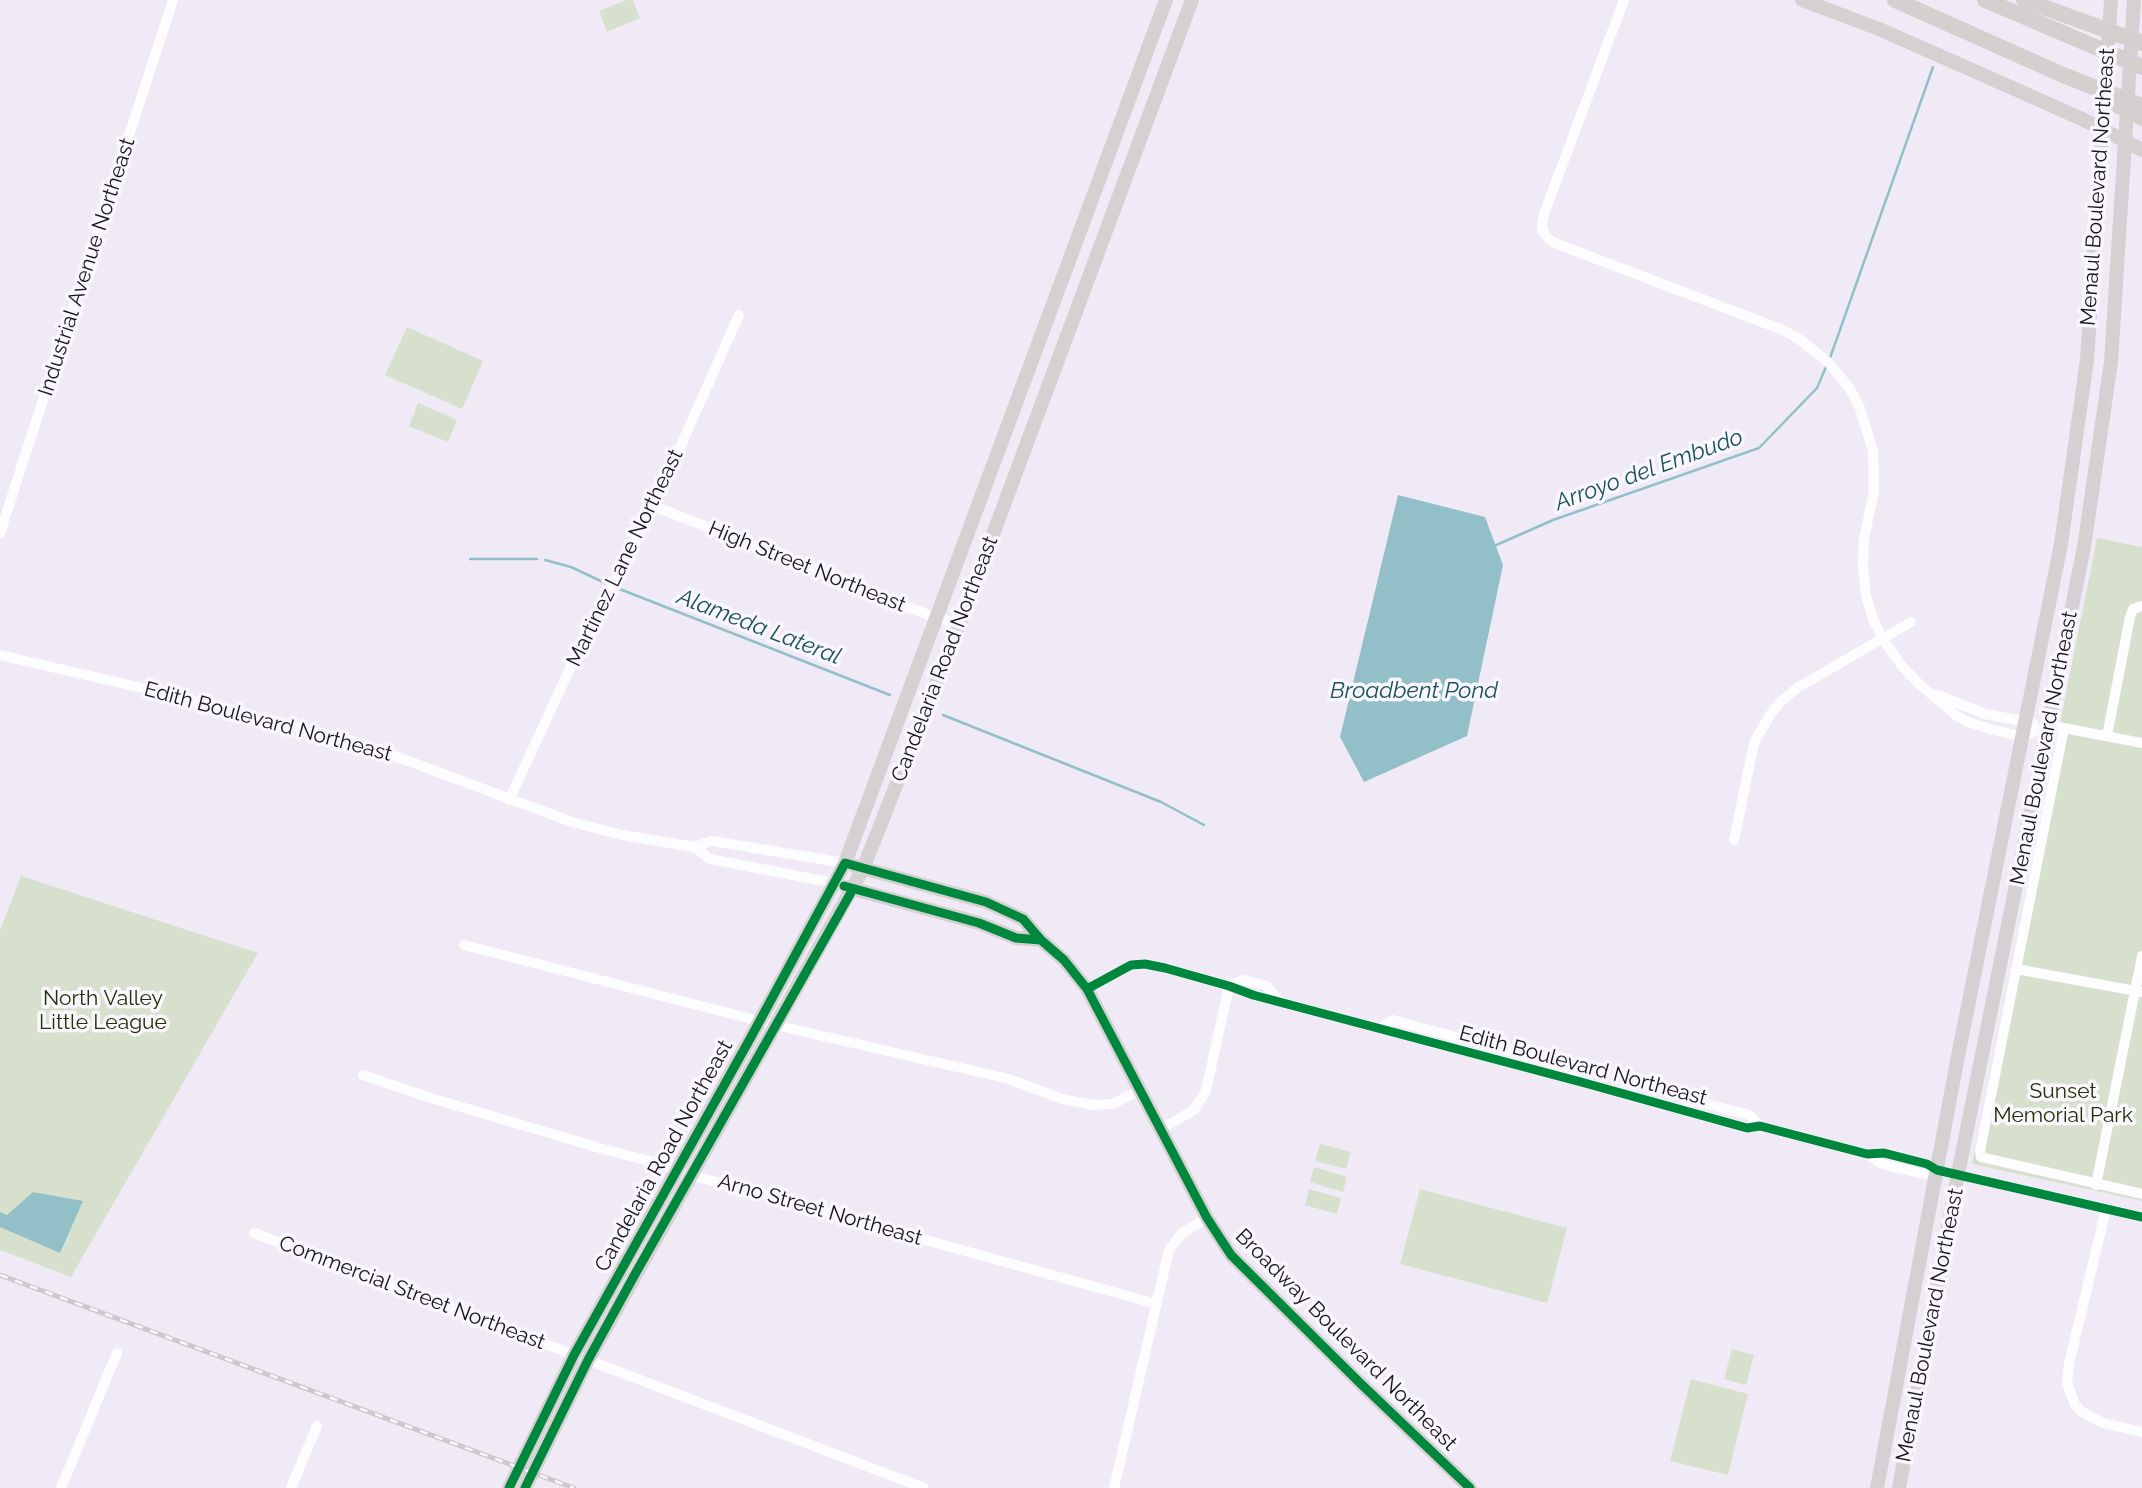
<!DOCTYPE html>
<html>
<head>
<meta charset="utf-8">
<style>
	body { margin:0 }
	canvas { display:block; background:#f0eaf6 }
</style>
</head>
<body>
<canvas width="2142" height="1488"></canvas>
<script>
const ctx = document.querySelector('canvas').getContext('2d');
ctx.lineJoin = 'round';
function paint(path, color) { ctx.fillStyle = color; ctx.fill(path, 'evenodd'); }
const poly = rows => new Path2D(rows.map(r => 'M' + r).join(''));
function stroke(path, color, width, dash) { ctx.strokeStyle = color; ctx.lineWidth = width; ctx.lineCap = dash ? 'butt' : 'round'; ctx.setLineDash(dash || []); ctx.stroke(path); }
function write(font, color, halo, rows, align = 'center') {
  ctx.font = font + ' Raleway,sans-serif'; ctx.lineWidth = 7; ctx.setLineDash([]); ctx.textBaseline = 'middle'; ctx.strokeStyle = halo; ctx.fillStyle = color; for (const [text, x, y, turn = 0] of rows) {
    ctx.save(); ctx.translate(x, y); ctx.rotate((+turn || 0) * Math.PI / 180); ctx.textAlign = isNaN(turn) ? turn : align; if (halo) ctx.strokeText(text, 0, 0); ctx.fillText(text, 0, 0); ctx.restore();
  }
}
const green = poly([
	[626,0,633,0,640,18,607,32,599,11],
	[407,327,483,361,462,409,385,375],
	[418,403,457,420,448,442,409,426],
	[2097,538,2142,547,2142,1201,1972,1164],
	[21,876,258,953,71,1277,0,1250,0,930],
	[1320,1144,1351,1152,1346,1169,1315,1161],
	[1314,1167,1347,1177,1343,1192,1310,1182],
	[1309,1189,1341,1198,1337,1214,1305,1205],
	[1420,1189,1567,1228,1547,1303,1400,1264],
	[1732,1349,1754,1355,1746,1385,1724,1379],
	[1691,1379,1748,1394,1728,1475,1670,1461]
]);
const water = poly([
	[1398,495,1485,517,1503,565,1467,736,1364,782,1340,737],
	[33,1192,83,1201,60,1253,0,1227,0,1212,7,1215]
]);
const stream = poly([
	[1830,358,1933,67],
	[1494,546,1553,520,1759,448,1817,388,1826,367],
	[470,559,537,559],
	[545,560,571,567,605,583],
	[617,588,890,695],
	[943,715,1161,802,1204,825]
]);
const minor = poly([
	[1624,0,1544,214,1542,224,1543,232,1551,241,1560,245,1783,330,1799,339,1828,362,1850,389,1860,408,1873,451,1874,491,1864,539,1863,566,1866,595,1873,619,1883,639,1901,665,1919,684,1957,716,1968,722,1994,730,2022,737,2049,725],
	[654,506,936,618,960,623],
	[0,533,173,0],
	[0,655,138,687,360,743,572,822,622,835,694,847,712,841,845,863],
	[1938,695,1985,714,2033,723],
	[2059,727,2142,743],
	[2064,728,1980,1151,1981,1157,2142,1194],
	[2107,736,2130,617,2133,609,2142,606],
	[509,800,573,662,654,506,739,315],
	[1734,840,1754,743,1770,715,1780,702,1797,688,1911,622],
	[694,847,710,859,834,883],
	[464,945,775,1025,1009,1079,1062,1099,1093,1105,1112,1104,1141,1090],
	[2016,969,2142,992],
	[1229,986,1243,980,1267,986,1278,1000],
	[1087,989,1131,965,1145,964,1165,968,1229,986,1253,995,1581,1082,1747,1128,1760,1126,1867,1154,1884,1153,1927,1164,1937,1170,2142,1217],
	[1381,1028,1393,1020,1567,1067,1581,1081],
	[363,1075,431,1098,603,1149,661,1164,676,1171,1157,1304],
	[1684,1109,1694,1101,1750,1115,1760,1126],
	[1161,1129,1194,1110,1206,1091,1229,986],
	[1867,1154,1881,1164,1924,1174,1937,1170],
	[2096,1185,2142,956],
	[2106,1209,2069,1364,2067,1382,2075,1405,2082,1412,2103,1423,2142,1432],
	[254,1233,924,1488],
	[61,1488,117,1353],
	[291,1488,317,1426],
	[1114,1488,1169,1250,1182,1233,1207,1218]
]);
const major = poly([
	[1802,0,1879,29,1990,78,2082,119,2142,150],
	[855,866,986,902,1023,919,1041,940,1064,960,1087,989,1207,1218,1231,1255,1359,1382,1470,1488],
	[846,887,979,923,1016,938,1041,940],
	[509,1488,574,1355,751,1037,845,863,1166,0],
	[525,1488,588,1360,863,869,960,623,1192,0],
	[1877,1488,1958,1056,2061,544,2087,360,2111,0],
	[1899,1488,1958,1174,2084,547,2111,362,2134,0]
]);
const highway = poly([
	[1895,0,2063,75,2142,106],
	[1985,0,2142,67],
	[2024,0,2142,43],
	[2117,105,2142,118]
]);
const rail = poly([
	[0,1275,574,1488]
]);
const cycleway = poly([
	[844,886,979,923,1016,938,1041,940],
	[1087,989,1131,965,1145,964,1165,968,1229,986,1253,995,1581,1082,1747,1128,1760,1126,1867,1154,1884,1153,1927,1164,1937,1170,2142,1217],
	[509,1488,574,1355,751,1037,845,863,986,902,1023,919,1041,940,1064,960,1087,989,1207,1218,1231,1255,1359,1382,1470,1488],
	[525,1488,588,1360,634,1276,853,889]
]);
const streetNames = [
	["Menaul Boulevard Northeast",2098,187,-86],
	["Industrial Avenue Northeast",87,267,-72],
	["Martinez Lane Northeast",625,558,-64],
	["High Street Northeast",807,567,22],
	["Candelaria Road Northeast",945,659,-69],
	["Edith Boulevard Northeast",268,722,15],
	["Menaul Boulevard Northeast",2044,748,-79],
	["Edith Boulevard Northeast",1583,1066,15],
	["Candelaria Road Northeast",664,1156,-61],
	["Arno Street Northeast",820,1210,16],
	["Commercial Street Northeast",412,1293,21],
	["Menaul Boulevard Northeast",1930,1325,-79],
	["Broadway Boulevard Northeast",1346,1340,45]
];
const parkNames = [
	["North Valley",103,999],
	["Little League",103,1023],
	["Sunset",2063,1092],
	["Memorial Park",2063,1116]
];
const waterNames = [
	["Arroyo del Embudo",1649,470,-20],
	["Alameda Lateral",759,627,21],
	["Broadbent Pond",1414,691]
];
paint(green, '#d7e0cd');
paint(water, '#93c0c8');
stroke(stream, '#93c0c8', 2.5);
stroke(minor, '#fdfcfe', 10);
stroke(major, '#d5d0d1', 14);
stroke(highway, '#d6cfcf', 16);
stroke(rail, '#cbc9cc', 5);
stroke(rail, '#faf6fe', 2.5, [8]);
stroke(cycleway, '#00873e', 9);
write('21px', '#18151b', '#faf6fe', streetNames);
write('21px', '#203200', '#faf6fe', parkNames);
write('italic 23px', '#185258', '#faf6fe', waterNames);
</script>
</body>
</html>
